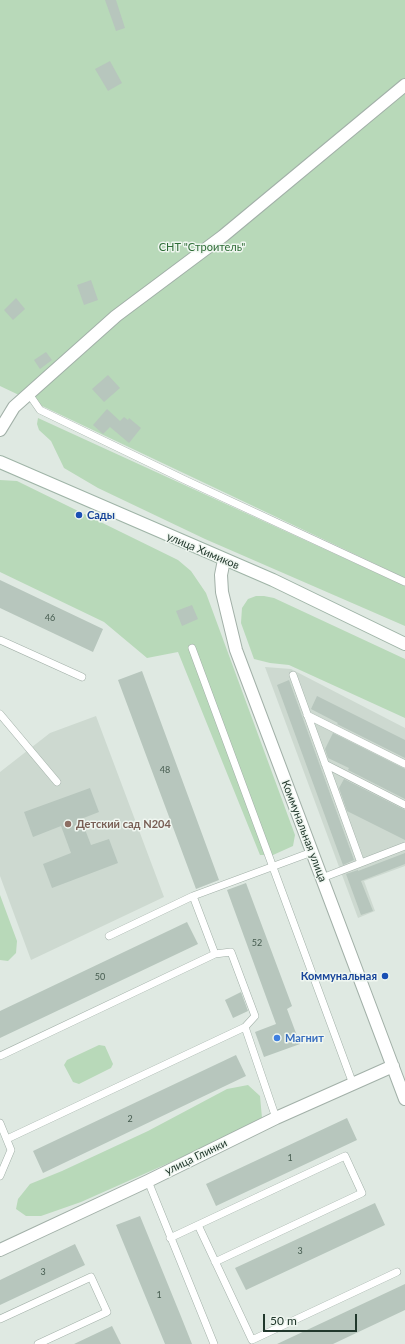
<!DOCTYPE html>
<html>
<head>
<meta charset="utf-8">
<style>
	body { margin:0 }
	#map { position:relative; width:405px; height:1344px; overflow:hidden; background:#dfe9e2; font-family:Lato,sans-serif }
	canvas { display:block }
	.scale { position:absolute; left:263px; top:1314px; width:94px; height:18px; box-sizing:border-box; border:2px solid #21382c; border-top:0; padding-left:5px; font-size:12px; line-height:14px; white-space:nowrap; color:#21382c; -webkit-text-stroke:3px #eff6f0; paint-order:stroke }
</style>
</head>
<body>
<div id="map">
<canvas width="405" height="1344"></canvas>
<div class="scale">50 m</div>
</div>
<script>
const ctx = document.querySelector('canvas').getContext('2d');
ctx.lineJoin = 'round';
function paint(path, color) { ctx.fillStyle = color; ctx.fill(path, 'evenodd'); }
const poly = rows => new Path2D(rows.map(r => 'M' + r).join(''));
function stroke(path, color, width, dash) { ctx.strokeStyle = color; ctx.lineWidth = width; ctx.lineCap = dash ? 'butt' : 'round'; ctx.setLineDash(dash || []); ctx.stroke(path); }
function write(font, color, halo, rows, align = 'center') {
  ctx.font = font + ' Lato,sans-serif'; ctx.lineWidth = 3; ctx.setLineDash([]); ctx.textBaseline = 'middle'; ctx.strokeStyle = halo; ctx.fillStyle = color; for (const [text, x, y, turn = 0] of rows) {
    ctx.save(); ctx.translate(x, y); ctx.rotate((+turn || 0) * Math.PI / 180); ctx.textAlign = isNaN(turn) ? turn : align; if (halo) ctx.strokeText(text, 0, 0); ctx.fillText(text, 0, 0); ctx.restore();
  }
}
const built = poly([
	[265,667,291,669,405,728,405,866,364,881,375,911,358,918],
	[96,716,164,897,31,960,0,876,0,772,50,733]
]);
const green = poly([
	[0,0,405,0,405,578,0,386],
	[38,418,405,586,405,626,205,539,98,488,64,468,51,441,39,430,37,424],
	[0,480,17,481,178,560,191,571,206,593,295,835,293,846,273,855,260,855,178,652,147,658,104,622,0,572],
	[256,596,264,596,274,598,405,659,405,718,289,665,270,663,254,659,241,623,242,608,248,599],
	[0,895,17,941,16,953,8,961,0,960],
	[99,1045,105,1046,113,1064,111,1068,79,1084,73,1082,64,1065,67,1060],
	[248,1085,260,1096,262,1118,198,1150,81,1202,41,1216,26,1216,16,1209,18,1199,30,1184,62,1171,148,1131,227,1089]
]);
const building = poly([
	[105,0,116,0,125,28,116,31],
	[110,61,122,83,108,91,95,69],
	[91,280,98,300,84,305,77,285],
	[16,298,25,309,13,320,4,310],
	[46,352,52,360,40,369,34,360],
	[108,375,120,388,104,402,92,389],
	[107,409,120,421,124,417,128,420,129,418,141,428,129,443,110,427,103,434,93,425],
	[0,580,103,629,93,652,0,608],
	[192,605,198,619,182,626,176,611],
	[142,671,219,880,196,889,118,680],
	[289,680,354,860,343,865,277,685],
	[317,696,405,740,405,758,337,724,338,723,311,709],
	[333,733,405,769,405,799,348,770,349,768,328,758,325,749],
	[344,779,405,810,405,840,347,811,339,788],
	[90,788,99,812,81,819,91,845,109,839,118,863,52,888,43,864,71,853,61,826,33,837,24,812],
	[405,853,405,864,361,881,373,911,361,915,346,874,358,870,358,871],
	[246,883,292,1006,287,1009,300,1044,264,1057,255,1032,276,1024,227,890],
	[187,922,198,944,0,1038,0,1011],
	[241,992,248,1011,233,1018,225,1000],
	[236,1055,246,1076,43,1173,33,1151],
	[347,1118,357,1140,216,1206,206,1184],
	[375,1203,385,1225,246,1290,235,1268],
	[140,1216,180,1314,192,1344,165,1344,116,1225],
	[75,1244,85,1265,0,1305,0,1280],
	[405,1284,405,1310,333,1344,277,1344],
	[112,1326,121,1344,74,1344]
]);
const service = poly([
	[29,394,40,410,185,480,405,582],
	[0,640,82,677],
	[192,648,353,1084],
	[293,675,361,863],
	[0,714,57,782],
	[307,715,405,764],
	[325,764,405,805],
	[322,878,405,846],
	[193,896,215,954,231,952,255,1016,245,1027,276,1118],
	[109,936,193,896,312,852],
	[0,1056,215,954],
	[0,1123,11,1150,0,1176],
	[7,1139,245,1027],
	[148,1181,214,1344],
	[198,1225,252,1340,397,1272],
	[170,1238,345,1156,362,1193,215,1262],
	[0,1319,91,1277,107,1312,38,1344]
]);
const minor = poly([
	[0,430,14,407,116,316,223,236,405,85]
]);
const tertiary = poly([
	[224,560,221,575,222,592,236,650,405,1099],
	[0,1250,148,1181,276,1118,393,1066]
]);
const secondary = poly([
	[0,462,273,580,405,644]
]);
const markers = [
	[79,515,4,"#1a4fb4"],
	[68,824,4,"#8d6e63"],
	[385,976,4,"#1a4fb4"],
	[277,1038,4,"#3f7fe0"]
];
const numberNames = [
	["46",50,618],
	["48",165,770],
	["52",257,943],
	["50",100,977],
	["2",130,1119],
	["1",290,1158],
	["3",300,1251],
	["3",43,1272],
	["1",159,1295]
];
const parkNames = [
	["СНТ \"Строитель\"",202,247]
];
const transitNames = [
	["Сады",87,515],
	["Коммунальная",377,976,"right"]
];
const streetNames = [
	["улица Химиков",203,551,23],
	["Коммунальная улица",304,831,69],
	["улица Глинки",196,1157,-26]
];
const educationNames = [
	["Детский сад N204",76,824]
];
const shopNames = [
	["Магнит",285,1038]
];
paint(built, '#cdd9d0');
paint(green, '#b8d9b9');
paint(building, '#b7c6bd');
stroke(service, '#a2b0a8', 8);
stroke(minor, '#a2b0a8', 14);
stroke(tertiary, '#a2b0a8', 14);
stroke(secondary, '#9fb4a7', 14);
stroke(service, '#fff', 7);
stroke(minor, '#fff', 12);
stroke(tertiary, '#fff', 12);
stroke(secondary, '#fff', 12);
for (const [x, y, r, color] of markers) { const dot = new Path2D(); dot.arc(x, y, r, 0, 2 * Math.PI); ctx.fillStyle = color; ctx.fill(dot); stroke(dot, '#eff6f0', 1.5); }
write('9px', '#465c50', null, numberNames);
write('11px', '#2e6c36', '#eff6f0', parkNames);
write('bold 11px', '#164399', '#eff6f0', transitNames, 'left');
write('11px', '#21382c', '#eff6f0', streetNames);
write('bold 11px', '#785e54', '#eff6f0', educationNames, 'left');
write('bold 11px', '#366cbe', '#eff6f0', shopNames, 'left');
</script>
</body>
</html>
